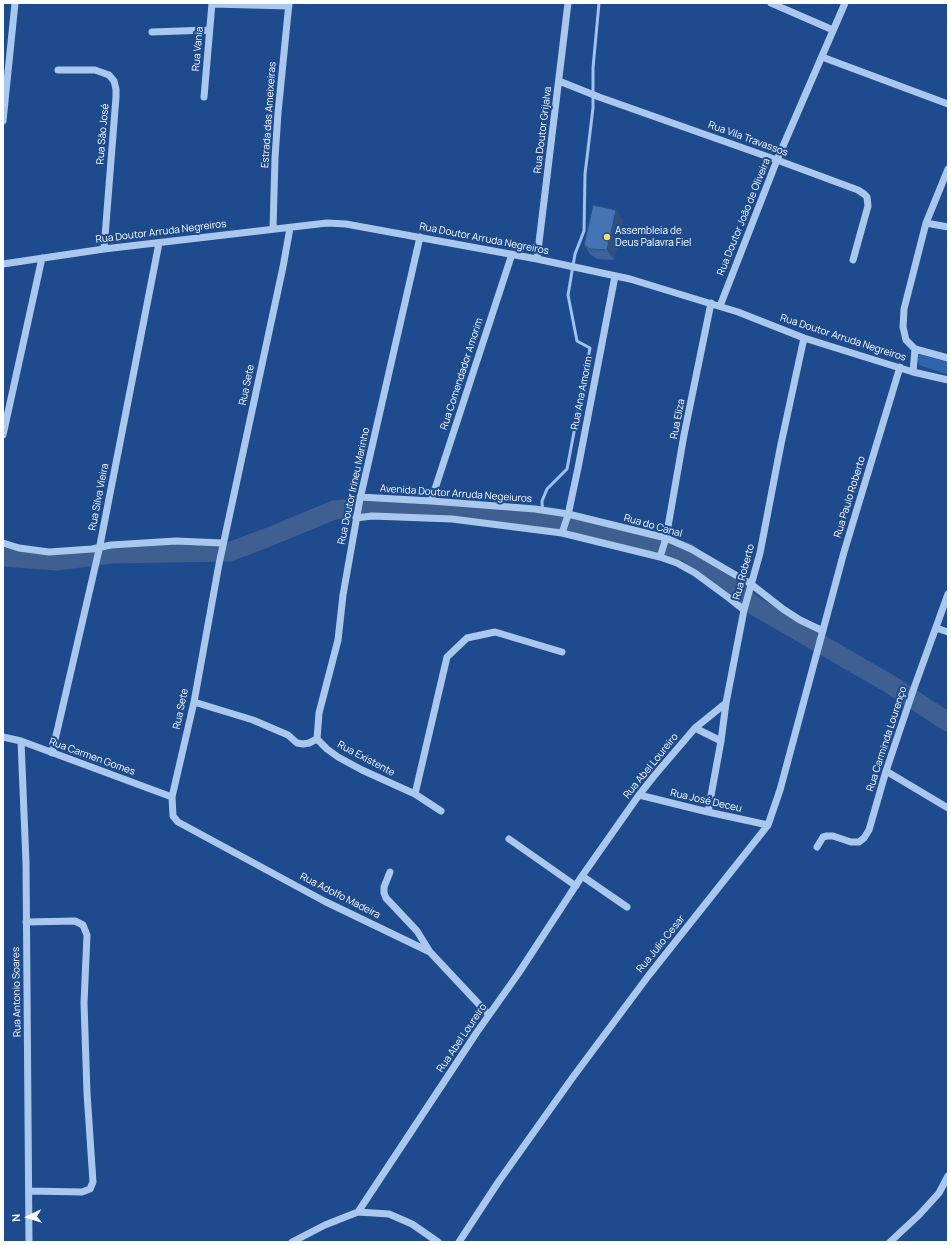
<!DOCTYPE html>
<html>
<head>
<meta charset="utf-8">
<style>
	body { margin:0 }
	#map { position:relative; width:951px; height:1245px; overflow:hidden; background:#1d4b8d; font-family:Manrope,sans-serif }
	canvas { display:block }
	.frame { position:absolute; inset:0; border:4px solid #fff; pointer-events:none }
	.north { position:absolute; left:8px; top:1197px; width:40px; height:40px; -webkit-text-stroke:3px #1d4b8d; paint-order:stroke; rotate:266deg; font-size:11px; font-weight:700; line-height:16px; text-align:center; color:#fff }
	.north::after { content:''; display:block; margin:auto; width:14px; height:18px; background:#fff; clip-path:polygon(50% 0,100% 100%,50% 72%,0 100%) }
</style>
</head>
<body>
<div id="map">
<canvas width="951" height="1245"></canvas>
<div class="frame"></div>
<div class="north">N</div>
</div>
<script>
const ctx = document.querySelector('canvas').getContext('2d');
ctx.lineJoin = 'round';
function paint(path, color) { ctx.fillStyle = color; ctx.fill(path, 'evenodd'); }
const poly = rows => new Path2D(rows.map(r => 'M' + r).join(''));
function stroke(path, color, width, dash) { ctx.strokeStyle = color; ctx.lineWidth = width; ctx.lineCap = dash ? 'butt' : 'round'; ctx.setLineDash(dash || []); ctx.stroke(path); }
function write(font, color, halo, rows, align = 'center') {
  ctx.font = font + ' Manrope,sans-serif'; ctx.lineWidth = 4; ctx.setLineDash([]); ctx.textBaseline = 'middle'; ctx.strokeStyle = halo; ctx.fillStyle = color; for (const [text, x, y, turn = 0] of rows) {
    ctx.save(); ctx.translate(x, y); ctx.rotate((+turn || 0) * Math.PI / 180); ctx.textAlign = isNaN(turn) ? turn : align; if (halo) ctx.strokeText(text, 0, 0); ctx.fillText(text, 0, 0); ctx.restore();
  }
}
const green = poly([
	[917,354,948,362,948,375,919,365]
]);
const stream = poly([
	[543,521,542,501,547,489,567,469,590,348,577,341,568,295,575,254,584,231,585,174,593,108,593,68,599,3]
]);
const river = poly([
	[3,557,56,561,112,554,229,552,269,537,334,510,375,506,537,520,577,526,687,552,753,605,888,683,948,722]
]);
const minor = poly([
	[771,3,833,30],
	[212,4,289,6],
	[152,32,209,30],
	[822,57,948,104],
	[58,70,95,70,109,75,114,81,116,89,116,97,104,249],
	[559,81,599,97,777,160,858,190,864,194,867,197,868,206,853,260],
	[204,97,212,3],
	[3,121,15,3],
	[926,223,948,227],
	[290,228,283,267,219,564,194,702,172,797,173,816,178,822,324,901,430,952,489,1015],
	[273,229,275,158,278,113,289,3],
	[537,259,568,3],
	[3,264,104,249,327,223,346,224,537,259,630,279,738,312,804,338,913,372,948,380],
	[720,306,777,160,845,3],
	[915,349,906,340,903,327,904,309,926,223,948,169],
	[913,372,915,349,948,358],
	[3,435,42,258],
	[360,497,431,501,535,509,568,514,666,538,691,549,751,584,783,609,800,620,823,631],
	[431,501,512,254],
	[356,518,372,516,452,519,562,533,660,557,677,563,695,573,729,598,744,610],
	[562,533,568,515,578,468,615,276],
	[3,543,19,548,49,552,92,549,111,545,176,541,223,543],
	[660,557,666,538,684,435,711,303],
	[936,628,948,632],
	[194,702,253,720,288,735,297,743,303,744,309,743,317,739,327,749,338,757,362,770,415,794,441,811],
	[695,728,721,741],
	[3,737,21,741,172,797],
	[317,739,319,713,338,640,343,595,360,499,420,237],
	[21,741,26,862,29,1242],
	[52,753,99,550,159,243],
	[886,771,948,808],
	[415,794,447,657,467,638,495,632,562,652],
	[639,795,708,812,768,825],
	[708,812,721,741,726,703,744,610,760,553,781,444,804,338],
	[509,839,576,886],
	[817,847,823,837,827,836,833,836,851,842,859,842,864,838,869,830,886,771,914,688,948,594],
	[390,872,384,887,384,893,386,898,417,931,430,952],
	[582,876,627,907],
	[26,922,75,921,83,925,87,935,84,1003,87,1093,93,1182,90,1189,82,1192,29,1191],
	[358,1212,477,1032,518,974,582,876,639,795,654,776,695,728,726,703],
	[292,1242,325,1225,358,1212,389,1214,412,1224,438,1242],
	[459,1242,499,1181,573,1077,649,975,768,825,780,790,844,552,900,367],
	[890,1242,919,1215,939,1193,948,1176]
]);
const wall = poly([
	[623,220,614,260,597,259,590,254,584,245]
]);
const shadedWall = poly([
	[616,210,623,220,614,260,607,250]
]);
const building = poly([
	[593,205,616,210,607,250,590,249,584,245,593,205]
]);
const markers = [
	[607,237,4,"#fcd669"]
];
const streetNames = [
	["Rua Vania",198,49,-85],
	["Estrada das Ameixeiras",269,115,-86],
	["Rua Doutor Grijalva",543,130,-83],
	["Rua São José",103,134,-85],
	["Rua Vila Travassos",748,139,20],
	["Rua Doutor João de Oliveira",744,217,-68],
	["Rua Doutor Arruda Negreiros",161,232,-7],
	["Rua Doutor Arruda Negreiros",484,239,11],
	["Rua Doutor Arruda Negreiros",843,338,18],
	["Rua Comendador Amorim",462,374,-72],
	["Rua Sete",247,385,-78],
	["Rua Ana Amorim",582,393,-79],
	["Rua Eliza",678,419,-79],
	["Rua Doutor Irineu Marinho",354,486,-78],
	["Avenida Doutor Arruda Negeiuros",456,494,4],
	["Rua Silva Vieira",99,497,-79],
	["Rua Paulo Roberto",850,497,-73],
	["Rua do Canal",653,526,16],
	["Rua Roberto",744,572,-75],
	["Rua Sete",181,709,-78],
	["Rua Carminda Lourenço",887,739,-72],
	["Rua Carmen Gomes",92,757,20],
	["Rua Existente",366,759,28],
	["Rua Abel Loureiro",651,766,-51],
	["Rua José Deceu",706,801,13],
	["Rua Adolfo Madeira",340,896,27],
	["Rua Julio Cesar",661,944,-51],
	["Rua Antonio Soares",17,992,-91],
	["Rua Abel Loureiro",462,1038,-56]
];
const poiNames = [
	["Assembleia de",615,231],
	["Deus Palavra Fiel",615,243]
];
paint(green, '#3064ab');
stroke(stream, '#9ec1ef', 3);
stroke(river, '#3e5f8f', 19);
stroke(minor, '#aac7ed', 7);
paint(wall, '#3b649c');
paint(shadedWall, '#30517f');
paint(building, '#4574b5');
stroke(building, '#30517f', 1);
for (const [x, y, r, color] of markers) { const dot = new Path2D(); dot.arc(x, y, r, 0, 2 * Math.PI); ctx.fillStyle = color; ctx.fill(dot); stroke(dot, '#1d4b8d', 1.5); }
write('10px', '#fff', '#1d4b8d', streetNames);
write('10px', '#fff', '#1d4b8d', poiNames, 'left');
</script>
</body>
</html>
